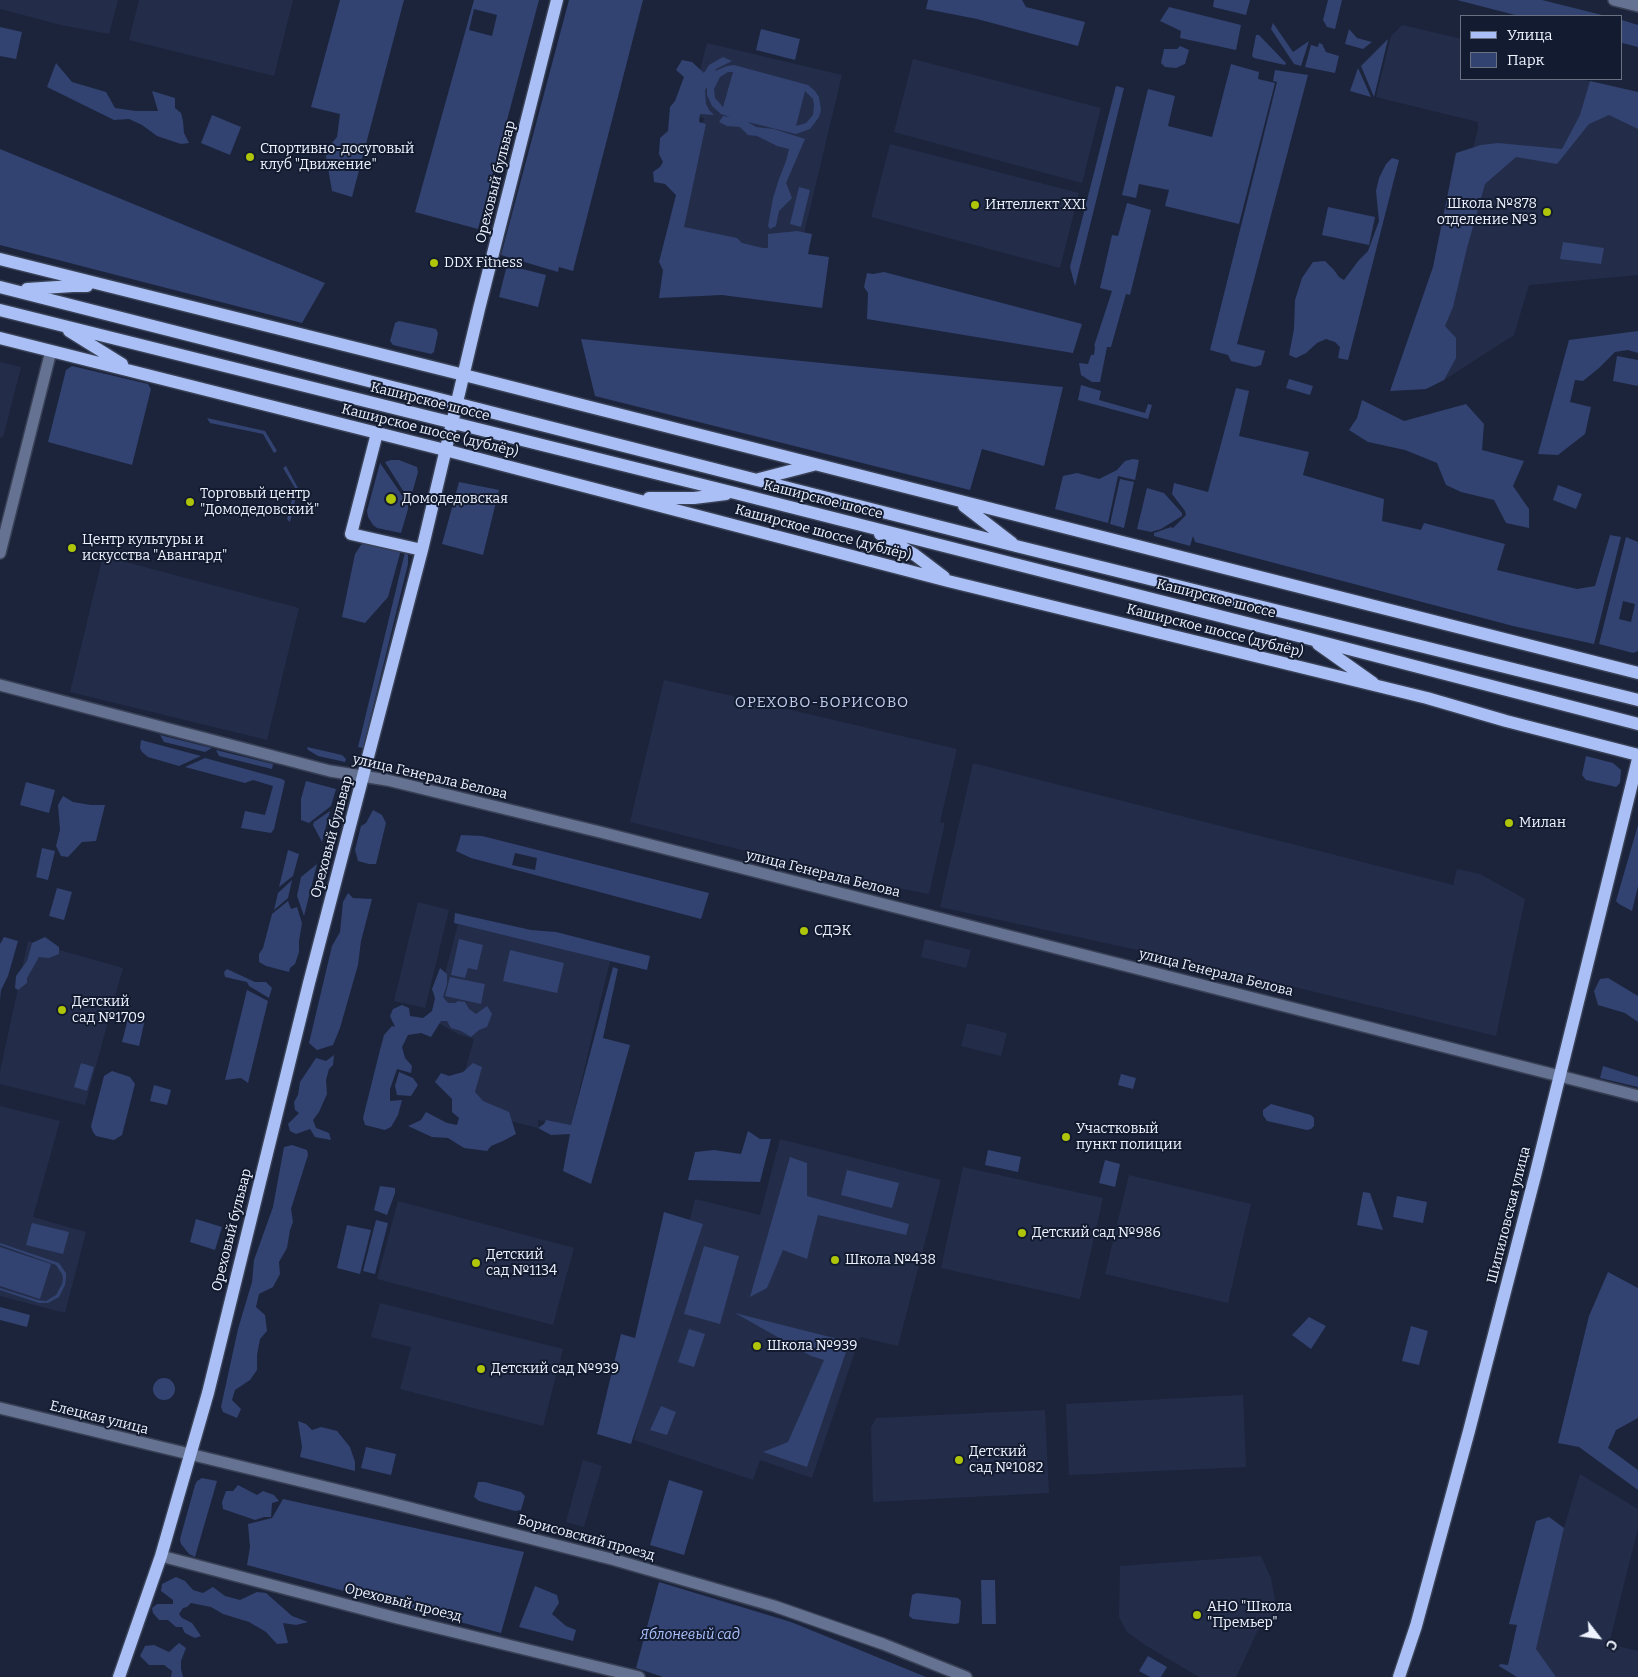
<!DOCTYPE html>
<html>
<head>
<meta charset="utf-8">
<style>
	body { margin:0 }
	#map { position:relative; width:1638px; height:1677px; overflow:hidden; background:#1c243b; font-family:Bitter,serif }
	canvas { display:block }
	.legend { position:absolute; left:1460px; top:15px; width:162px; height:65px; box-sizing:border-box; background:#131b30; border:1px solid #6a7182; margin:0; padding:6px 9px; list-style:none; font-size:15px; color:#edf2fe }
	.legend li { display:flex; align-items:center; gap:10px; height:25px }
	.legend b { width:25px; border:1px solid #6a7182 }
	.north { position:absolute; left:1573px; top:1612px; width:50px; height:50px; -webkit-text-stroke:4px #131b30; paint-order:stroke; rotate:120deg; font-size:14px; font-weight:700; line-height:20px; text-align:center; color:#edf2fe }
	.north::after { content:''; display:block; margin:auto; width:18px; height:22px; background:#edf2fe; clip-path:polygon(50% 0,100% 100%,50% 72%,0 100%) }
</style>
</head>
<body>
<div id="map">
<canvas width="1638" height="1677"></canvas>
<ul class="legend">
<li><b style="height:6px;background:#aabff5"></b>Улица</li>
<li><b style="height:14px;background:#324271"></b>Парк</li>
</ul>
<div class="north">С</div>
</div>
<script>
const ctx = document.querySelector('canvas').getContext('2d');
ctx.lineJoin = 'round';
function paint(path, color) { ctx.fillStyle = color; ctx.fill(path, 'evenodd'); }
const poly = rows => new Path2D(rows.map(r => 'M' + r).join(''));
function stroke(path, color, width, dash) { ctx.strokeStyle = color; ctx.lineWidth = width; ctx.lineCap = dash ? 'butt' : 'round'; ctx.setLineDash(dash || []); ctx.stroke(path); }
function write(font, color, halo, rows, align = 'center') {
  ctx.font = font + ' Bitter,serif'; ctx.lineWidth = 4; ctx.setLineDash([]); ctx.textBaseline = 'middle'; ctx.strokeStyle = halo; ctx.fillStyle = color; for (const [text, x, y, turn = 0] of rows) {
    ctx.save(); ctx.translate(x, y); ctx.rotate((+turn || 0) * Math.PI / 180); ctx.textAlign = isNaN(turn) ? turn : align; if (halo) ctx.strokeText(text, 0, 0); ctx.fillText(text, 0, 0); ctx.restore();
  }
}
const built = poly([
	[0,0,118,0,109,34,61,25,0,9],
	[139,0,293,0,274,76,129,40],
	[1402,25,1462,39,1462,79,1579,79,1638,92,1638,275,1529,285,1514,335,1444,380,1426,389,1411,390,1478,129,1478,122,1376,97,1391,36],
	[707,43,842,75,795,271,668,260,704,118,689,114],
	[913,59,1101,108,1082,183,894,132],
	[890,144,1079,193,1060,268,871,217],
	[0,362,21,367,3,438,0,437],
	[103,556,299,608,267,740,70,692],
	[664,680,957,749,940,822,945,823,929,894,877,884,630,822],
	[973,763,1453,885,1457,869,1480,874,1525,899,1496,1036,1179,959,940,907],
	[418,902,449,910,425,1008,394,1001],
	[458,924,610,961,571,1125,538,1120,538,1128,455,1107,474,1039,458,1034,433,1020],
	[925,939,971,950,966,968,921,957],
	[28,941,123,968,85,1105,0,1084,0,1072],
	[967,1023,1007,1033,1001,1056,961,1046],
	[0,1106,60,1121,33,1217,86,1232,65,1313,0,1296],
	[780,1139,941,1180,898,1346,860,1337,812,1478,760,1460,753,1480,634,1440,695,1199,760,1215],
	[963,1167,1103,1198,1080,1299,941,1268],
	[1129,1175,1251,1204,1228,1303,1105,1274],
	[398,1201,574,1248,553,1325,377,1279],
	[380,1303,563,1349,543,1426,400,1389,411,1347,371,1337],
	[1243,1395,1246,1467,1069,1475,1066,1404],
	[1045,1410,1049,1493,873,1502,871,1427,876,1418],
	[583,1460,602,1466,584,1527,566,1522],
	[1580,1474,1638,1509,1638,1528,1609,1644,1638,1651,1638,1677,1529,1677,1564,1528],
	[1261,1556,1271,1578,1277,1612,1258,1630,1236,1677,1199,1677,1145,1645,1127,1632,1119,1617,1120,1566]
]);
const green = poly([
	[340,0,404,0,352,197,332,191,325,151,337,137,340,114,311,107],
	[474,0,539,0,478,229,415,212],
	[474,9,497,15,492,36,469,30],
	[569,0,643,0,573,271,559,267,558,272,501,255],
	[928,0,1022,0,1026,7,1085,22,1078,46,977,19,926,9],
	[1214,0,1250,0,1246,15,1213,7],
	[1328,0,1342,0,1335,29,1327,27,1323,20],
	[1457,0,1542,0,1606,16,1519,16],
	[1169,7,1241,25,1236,50,1180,38,1181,31,1160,21],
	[1622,20,1638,25,1638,47,1622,43],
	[1273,23,1293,52,1309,41,1301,66,1294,64,1271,29],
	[0,27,22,32,16,59,0,56],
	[761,29,800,39,795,60,756,50],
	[1349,29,1357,38,1372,42,1363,49,1345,44],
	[1256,35,1259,35,1286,63,1285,65,1254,58,1252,56],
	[1388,39,1374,97,1361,66],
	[1319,43,1322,44,1326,52,1339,56,1335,73,1305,67,1311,45,1318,47],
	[1180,46,1189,50,1185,64,1176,68,1165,67,1161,63,1164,49,1177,49],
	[723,57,732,61,716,69,715,71,727,66,734,65,808,85,815,91,819,97,821,110,819,117,810,129,796,134,748,122,756,127,774,129,805,139,786,183,792,198,779,211,776,226,770,229,768,226,773,198,779,179,786,161,789,149,777,146,757,136,748,135,740,127,727,126,719,122,723,116,730,117,721,114,712,106,707,95,707,87,705,90,706,104,709,110,714,115,700,114,699,122,706,124,684,227,737,238,742,243,763,248,768,248,768,234,797,231,812,234,808,254,829,257,822,308,722,295,659,298,663,270,659,262,676,195,665,184,654,182,653,172,660,167,663,162,659,154,660,138,668,131,670,107,675,101,684,77,676,70,682,60,692,62,704,73,709,65],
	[728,72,733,72,723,107,715,98,714,89,720,77],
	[805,91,813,99,814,105,813,115,806,123,796,126],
	[56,63,72,82,106,92,115,108,136,111,158,111,152,91,175,98,175,108,181,113,183,121,184,133,189,143,181,144,157,136,142,125,129,119,114,120,47,87],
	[1231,64,1259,72,1258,79,1275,83,1239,224,1165,206,1169,190,1139,184,1136,198,1122,195,1148,89,1175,96,1168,126,1212,137],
	[1358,68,1371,97,1350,91],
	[1275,70,1308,75,1237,344,1265,351,1261,365,1255,367,1231,361,1228,355,1210,350,1277,82,1273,81],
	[1590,81,1638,92,1638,129,1609,115,1589,124,1557,164,1516,157,1485,184,1467,248,1453,307,1445,326,1456,338,1456,358,1444,380,1426,389,1390,391,1433,267,1456,153,1481,145,1498,143,1562,149,1580,115],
	[1116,86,1124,88,1075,286,1070,267],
	[212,115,241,127,230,155,201,143],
	[0,149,325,283,302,323,0,245],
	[1392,158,1399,160,1348,360,1338,358,1340,347,1335,342,1326,339,1317,343,1306,353,1296,358,1289,355,1294,329,1295,300,1302,278,1313,262,1325,261,1334,270,1339,277,1344,280,1359,260,1368,251,1379,221,1376,191,1379,178,1386,164],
	[799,187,810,190,801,227,790,224],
	[1127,203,1151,210,1130,295,1126,294,1111,347,1107,347,1100,382,1092,382,1081,375,1079,363,1088,364,1091,355,1094,355,1095,346,1094,346,1112,291,1100,288,1112,235,1118,236],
	[1328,207,1375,217,1369,245,1322,235],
	[1563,242,1604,248,1601,264,1560,259],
	[507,265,546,275,538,307,499,297],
	[884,272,1082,324,1073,353,867,319,868,293,864,287,867,273,873,274],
	[399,321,436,329,438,333,434,352,431,354,393,345,390,341,395,323],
	[1638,331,1638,353,1628,350,1615,352,1599,368,1583,381,1575,380,1570,402,1591,407,1585,434,1558,455,1538,454,1569,340],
	[581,339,1063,387,1044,466,982,449,970,490,595,396],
	[1617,356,1638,360,1638,386,1613,381],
	[72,366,148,384,151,389,132,465,48,442,66,370],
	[1289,379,1313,386,1310,395,1286,388],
	[1081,385,1101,391,1099,400,1145,413,1148,404,1152,405,1148,419,1078,400],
	[1236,388,1249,391,1239,436,1309,452,1303,475,1384,499,1382,521,1421,530,1424,523,1505,544,1497,570,1577,589,1595,586,1610,535,1621,537,1594,644,1513,626,1195,542,1193,536,1190,546,1154,536,1154,533,1171,527,1173,528,1186,515,1185,511,1172,494,1174,483,1208,492],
	[1362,400,1404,421,1466,404,1484,424,1482,450,1524,461,1513,486,1529,509,1529,528,1506,523,1494,500,1461,492,1446,485,1437,463,1405,450,1368,442,1349,430,1357,418],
	[207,418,265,431,277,451,274,453,263,434,210,423],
	[1133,459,1139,460,1135,480,1118,476,1108,523,1055,509,1063,476,1077,473,1099,479,1117,470,1125,461],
	[391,460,399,460,417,467,418,472,411,497,407,497,385,462],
	[380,463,408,504,408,509,401,533,377,528,373,525,368,517,367,511],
	[286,466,298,488,290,522,287,519,295,488,283,468],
	[1120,479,1134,482,1124,528,1110,524],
	[459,482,499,490,483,555,442,544],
	[1558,485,1582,494,1576,509,1553,500],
	[1147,488,1164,493,1182,513,1182,516,1161,529,1151,532,1137,529],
	[1626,537,1638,542,1638,651,1633,653,1599,644],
	[1623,601,1635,604,1631,622,1619,619],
	[365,542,401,550,388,597,365,623,342,617,355,554,361,545],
	[405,552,408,555,408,564,363,748,358,747],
	[160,735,212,748,205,752,164,742],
	[141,740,201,756,179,766,148,757,142,752,140,748],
	[307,747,342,755,346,759,345,762,318,756,308,750],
	[216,750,273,764,272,769,219,756],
	[1586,756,1613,763,1621,770,1620,783,1616,787,1586,780,1582,775],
	[205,758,282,779,285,781,274,829,271,833,241,828,245,811,265,815,273,786,253,780,245,783,185,767],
	[306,781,336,789,331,806,309,823,301,820,301,799],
	[26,782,55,790,49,813,20,805],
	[63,796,73,802,91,805,105,805,96,841,82,842,68,857,61,856,56,846,60,830,58,805],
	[373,810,382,815,386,823,376,864,369,864,358,861,355,850,361,826,366,823],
	[330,811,322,842,313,825,314,822],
	[1638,825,1638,886,1632,911,1619,904,1616,901],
	[461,835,482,836,709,893,701,919,471,858,456,851],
	[515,853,537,858,535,870,512,865],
	[42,848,55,851,48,880,36,877],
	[288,850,299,854,293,876,279,887],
	[317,864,304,916,297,896,301,877],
	[292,880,288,898,274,910,278,893],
	[57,888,72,892,64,920,49,916],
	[348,893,353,898,372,899,361,941,358,965,340,1028,333,1045,317,1050,309,1043,332,946,340,932,343,902],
	[288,901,291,909,297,907,302,923,299,941,299,952,295,964,290,968,289,972,266,966,259,962,259,954,263,948,272,914],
	[455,913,531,930,556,932,650,956,647,970,454,923],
	[4,937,18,941,8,976,1,990,0,1000,0,944],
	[45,937,59,947,59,954,49,958,39,957,27,978,27,983,18,990,15,988,16,976,27,961,32,943],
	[459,939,483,945,477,970,468,968,465,978,451,975],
	[510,950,564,963,557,993,503,981],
	[613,967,618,969,603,1038,630,1045,591,1184,563,1171,570,1134,551,1135,538,1128,544,1124,546,1120,571,1125],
	[440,968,447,974,447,984,443,997,448,1003,455,1003,458,1001,465,1002,469,1009,476,1014,487,1006,492,1014,487,1027,479,1030,471,1037,461,1031,451,1028,447,1021,441,1021,431,1037,421,1033,408,1035,402,1047,405,1058,412,1066,411,1073,397,1069,390,1089,390,1101,402,1100,398,1115,391,1127,385,1130,365,1125,363,1118,380,1050,384,1035,392,1026,395,1027,390,1016,393,1009,402,1005,409,1008,410,1016,423,1018,432,1011,435,998,432,989],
	[227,969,255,982,266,982,272,988,269,998,249,986,247,982,225,977,224,972],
	[450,977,485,984,481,1004,445,996],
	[1608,978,1638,996,1638,1022,1625,1013,1598,1005,1594,991,1600,979],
	[247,990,268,1001,248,1083,241,1078,225,1080],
	[130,1011,146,1015,139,1046,122,1042],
	[334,1055,333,1065,329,1069,326,1080,327,1094,319,1112,313,1120,316,1128,329,1133,331,1140,315,1137,310,1129,296,1134,290,1131,288,1124,299,1113,295,1110,294,1102,298,1095,300,1082,316,1058,326,1061],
	[81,1063,94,1067,87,1091,74,1087],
	[473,1063,482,1067,475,1092,483,1101,509,1112,516,1134,503,1141,491,1146,487,1151,464,1148,448,1138,432,1137,408,1126,421,1120,426,1112,447,1123,457,1125,459,1118,452,1112,452,1099,435,1082,441,1073,449,1076,463,1072],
	[1603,1066,1638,1077,1638,1087,1600,1078],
	[112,1071,130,1077,135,1084,122,1135,114,1140,96,1136,93,1132,91,1126,104,1076],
	[399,1072,413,1078,418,1085,411,1096,397,1095,395,1086],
	[1121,1074,1136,1078,1133,1089,1118,1085],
	[154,1085,171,1090,167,1105,150,1101],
	[1271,1104,1311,1115,1314,1118,1314,1126,1311,1129,1307,1130,1267,1121,1263,1115,1263,1110],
	[748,1131,760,1139,771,1139,760,1182,688,1180,695,1152,714,1150,741,1154],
	[292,1145,307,1150,308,1155,291,1209,293,1222,290,1230,287,1248,279,1262,280,1274,273,1287,259,1294,256,1307,265,1315,267,1331,260,1339,257,1355,257,1370,250,1380,235,1390,232,1400,241,1409,237,1418,223,1412,221,1407,238,1329,252,1282,254,1260,273,1207,284,1147],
	[988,1150,1021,1157,1018,1172,985,1165],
	[790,1157,807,1163,807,1196,909,1224,906,1235,818,1215,807,1259,783,1250,767,1288,750,1297],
	[1105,1160,1120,1164,1115,1187,1099,1183],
	[847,1170,899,1183,892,1208,841,1195],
	[380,1186,395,1188,395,1193,387,1215,374,1210],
	[1363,1192,1370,1193,1383,1230,1357,1225],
	[1397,1196,1427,1202,1423,1223,1393,1217],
	[664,1212,703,1224,631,1444,597,1434,621,1334,635,1338],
	[196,1219,222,1227,215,1250,190,1242],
	[376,1220,388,1223,375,1274,363,1271],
	[32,1223,69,1232,63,1254,26,1245],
	[347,1225,371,1230,360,1274,337,1268],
	[0,1243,59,1263,66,1273,66,1279,65,1285,59,1297,48,1303,39,1303,0,1290,0,1288,38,1300,46,1301,56,1295,62,1284,63,1279,62,1274,56,1265,0,1245],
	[704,1246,739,1256,720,1324,684,1314],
	[0,1247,51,1264,40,1299,0,1286],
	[1608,1272,1638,1288,1638,1418,1616,1430,1608,1448,1638,1470,1638,1490,1579,1447,1558,1443,1589,1316],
	[0,1307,30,1315,27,1327,0,1320],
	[735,1313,838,1339,849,1343,807,1467,763,1452,788,1442,824,1360,811,1356],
	[1309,1317,1326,1326,1311,1349,1292,1335],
	[1411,1326,1428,1331,1419,1365,1402,1361],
	[689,1329,705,1334,694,1367,678,1362],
	'153 1389a11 11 0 1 1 22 0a11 11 0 1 1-22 0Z',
	[661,1406,676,1412,667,1435,650,1430],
	[298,1421,306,1424,312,1430,321,1427,337,1431,350,1447,355,1462,355,1471,300,1457,302,1447],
	[366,1447,396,1454,391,1475,361,1468],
	[202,1478,217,1481,195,1557,189,1554,181,1544,180,1539,195,1485,197,1481],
	[669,1480,703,1491,684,1555,650,1545],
	[478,1482,485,1482,521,1492,525,1496,521,1510,515,1511,479,1501,474,1497],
	[238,1485,257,1495,263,1491,274,1495,279,1501,272,1503,271,1517,264,1517,255,1520,223,1509,222,1502,226,1491,233,1491],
	[283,1499,524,1552,501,1633,247,1565,250,1547,248,1524,272,1518],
	[1549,1517,1564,1528,1536,1649,1556,1677,1517,1677,1499,1666,1500,1664,1508,1665,1517,1625,1509,1624,1536,1521],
	[176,1577,185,1581,193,1590,203,1593,213,1587,225,1596,240,1600,257,1592,266,1593,292,1616,308,1622,296,1625,283,1623,288,1643,277,1644,266,1632,249,1622,223,1614,211,1607,191,1603,187,1607,183,1608,179,1614,182,1618,192,1623,201,1636,195,1638,185,1633,182,1627,176,1627,168,1620,159,1620,153,1613,152,1608,157,1604,173,1604,173,1600,161,1591,162,1584],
	[981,1580,995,1580,996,1624,982,1624],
	[659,1582,791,1622,926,1677,663,1677,636,1668],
	[535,1586,557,1595,559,1603,552,1614,566,1626,576,1630,573,1641,519,1627],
	[917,1593,958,1598,961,1601,959,1623,955,1624,913,1619,909,1616,912,1595],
	[179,1643,186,1648,181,1661,181,1669,183,1677,171,1677,172,1671,164,1665,149,1665,140,1656,145,1646,154,1645,169,1652],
	[1148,1656,1167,1667,1161,1677,1150,1677,1139,1671]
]);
const minor = poly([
	[1614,0,1638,6],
	[0,553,51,351],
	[0,685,330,771,387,780,600,832,1638,1096],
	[0,1408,383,1501,615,1560,774,1606,883,1644,966,1677],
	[161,1556,397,1618,639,1677]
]);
const major = poly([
	[0,259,464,375,1638,673],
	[0,287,1016,546,1638,700],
	[27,289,73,286,87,286],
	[0,310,735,493,1310,639,1638,724],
	[69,331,122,364],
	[0,338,445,450,948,581,1427,698,1506,721,1638,755],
	[377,433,351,534,422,550],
	[759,479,813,465],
	[649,498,694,498,726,494],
	[964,506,1012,543],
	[880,534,915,555,944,577],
	[1318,644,1373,683],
	[119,1677,161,1556,208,1393,309,983,422,550,479,309,557,0],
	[1399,1677,1416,1626,1469,1431,1536,1172,1638,759]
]);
const markers = [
	[250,157,5,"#aec509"],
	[975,205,5,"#aec509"],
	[1547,212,5,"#aec509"],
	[434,263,5,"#aec509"],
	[391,499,6,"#aec509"],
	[190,502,5,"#aec509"],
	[72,548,5,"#aec509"],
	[1509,823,5,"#aec509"],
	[804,931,5,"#aec509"],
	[62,1010,5,"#aec509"],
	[1066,1137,5,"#aec509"],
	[1022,1233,5,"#aec509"],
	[835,1260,5,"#aec509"],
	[476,1263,5,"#aec509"],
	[757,1346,5,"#aec509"],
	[481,1369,5,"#aec509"],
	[959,1460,5,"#aec509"],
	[1197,1615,5,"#aec509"]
];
const poiNames = [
	["Спортивно-досуговый",260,149],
	["клуб \"Движение\"",260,165],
	["Школа №878",1537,204,"right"],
	["отделение №3",1537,220,"right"],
	["Интеллект XXI",985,205],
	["DDX Fitness",444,263],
	["Торговый центр",200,494],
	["\"Домодедовский\"",200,510],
	["Домодедовская",402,499],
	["Центр культуры и",82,540],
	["искусства \"Авангард\"",82,556],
	["Милан",1519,823],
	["СДЭК",814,931],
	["Детский",72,1002],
	["сад №1709",72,1018],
	["Участковый",1076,1129],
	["пункт полиции",1076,1145],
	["Детский сад №986",1032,1233],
	["Детский",486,1255],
	["сад №1134",486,1271],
	["Школа №438",845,1260],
	["Школа №939",767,1346],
	["Детский сад №939",491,1369],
	["Детский",969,1452],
	["сад №1082",969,1468],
	["АНО \"Школа",1207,1607],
	["\"Премьер\"",1207,1623]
];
const streetNames = [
	["Ореховый бульвар",496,182,-76],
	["Каширское шоссе",430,402,14],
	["Каширское шоссе (дублёр)",430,431,14],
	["Каширское шоссе",823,500,14],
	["Каширское шоссе (дублёр)",823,533,15],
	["Каширское шоссе",1216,599,14],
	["Каширское шоссе (дублёр)",1215,631,14],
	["улица Генерала Белова",430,777,13],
	["Ореховый бульвар",332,837,-75],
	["улица Генерала Белова",823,874,14],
	["улица Генерала Белова",1216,973,14],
	["Шипиловская улица",1509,1215,-76],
	["Ореховый бульвар",232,1230,-76],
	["Елецкая улица",99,1418,14],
	["Борисовский проезд",586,1538,15],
	["Ореховый проезд",403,1603,14]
];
const parkNames = [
	["Яблоневый сад",690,1635]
];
const neighbourhoodNames = [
	["ОРЕХОВО-БОРИСОВО",822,703]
];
paint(built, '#232d49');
paint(green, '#324271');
stroke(minor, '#394156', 14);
stroke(major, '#394156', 15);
stroke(minor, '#657292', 11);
stroke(major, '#aabff5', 12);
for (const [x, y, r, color] of markers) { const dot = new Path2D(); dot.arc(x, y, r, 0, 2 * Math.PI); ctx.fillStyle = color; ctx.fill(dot); stroke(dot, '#131b30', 2); }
write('14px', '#edf2fe', '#131b30', poiNames, 'left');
write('14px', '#edf2fe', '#131b30', streetNames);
write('italic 14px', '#abc2fe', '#131b30', parkNames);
ctx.letterSpacing = '1px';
write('15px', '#bfcbe9', '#131b30', neighbourhoodNames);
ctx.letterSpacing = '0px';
</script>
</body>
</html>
